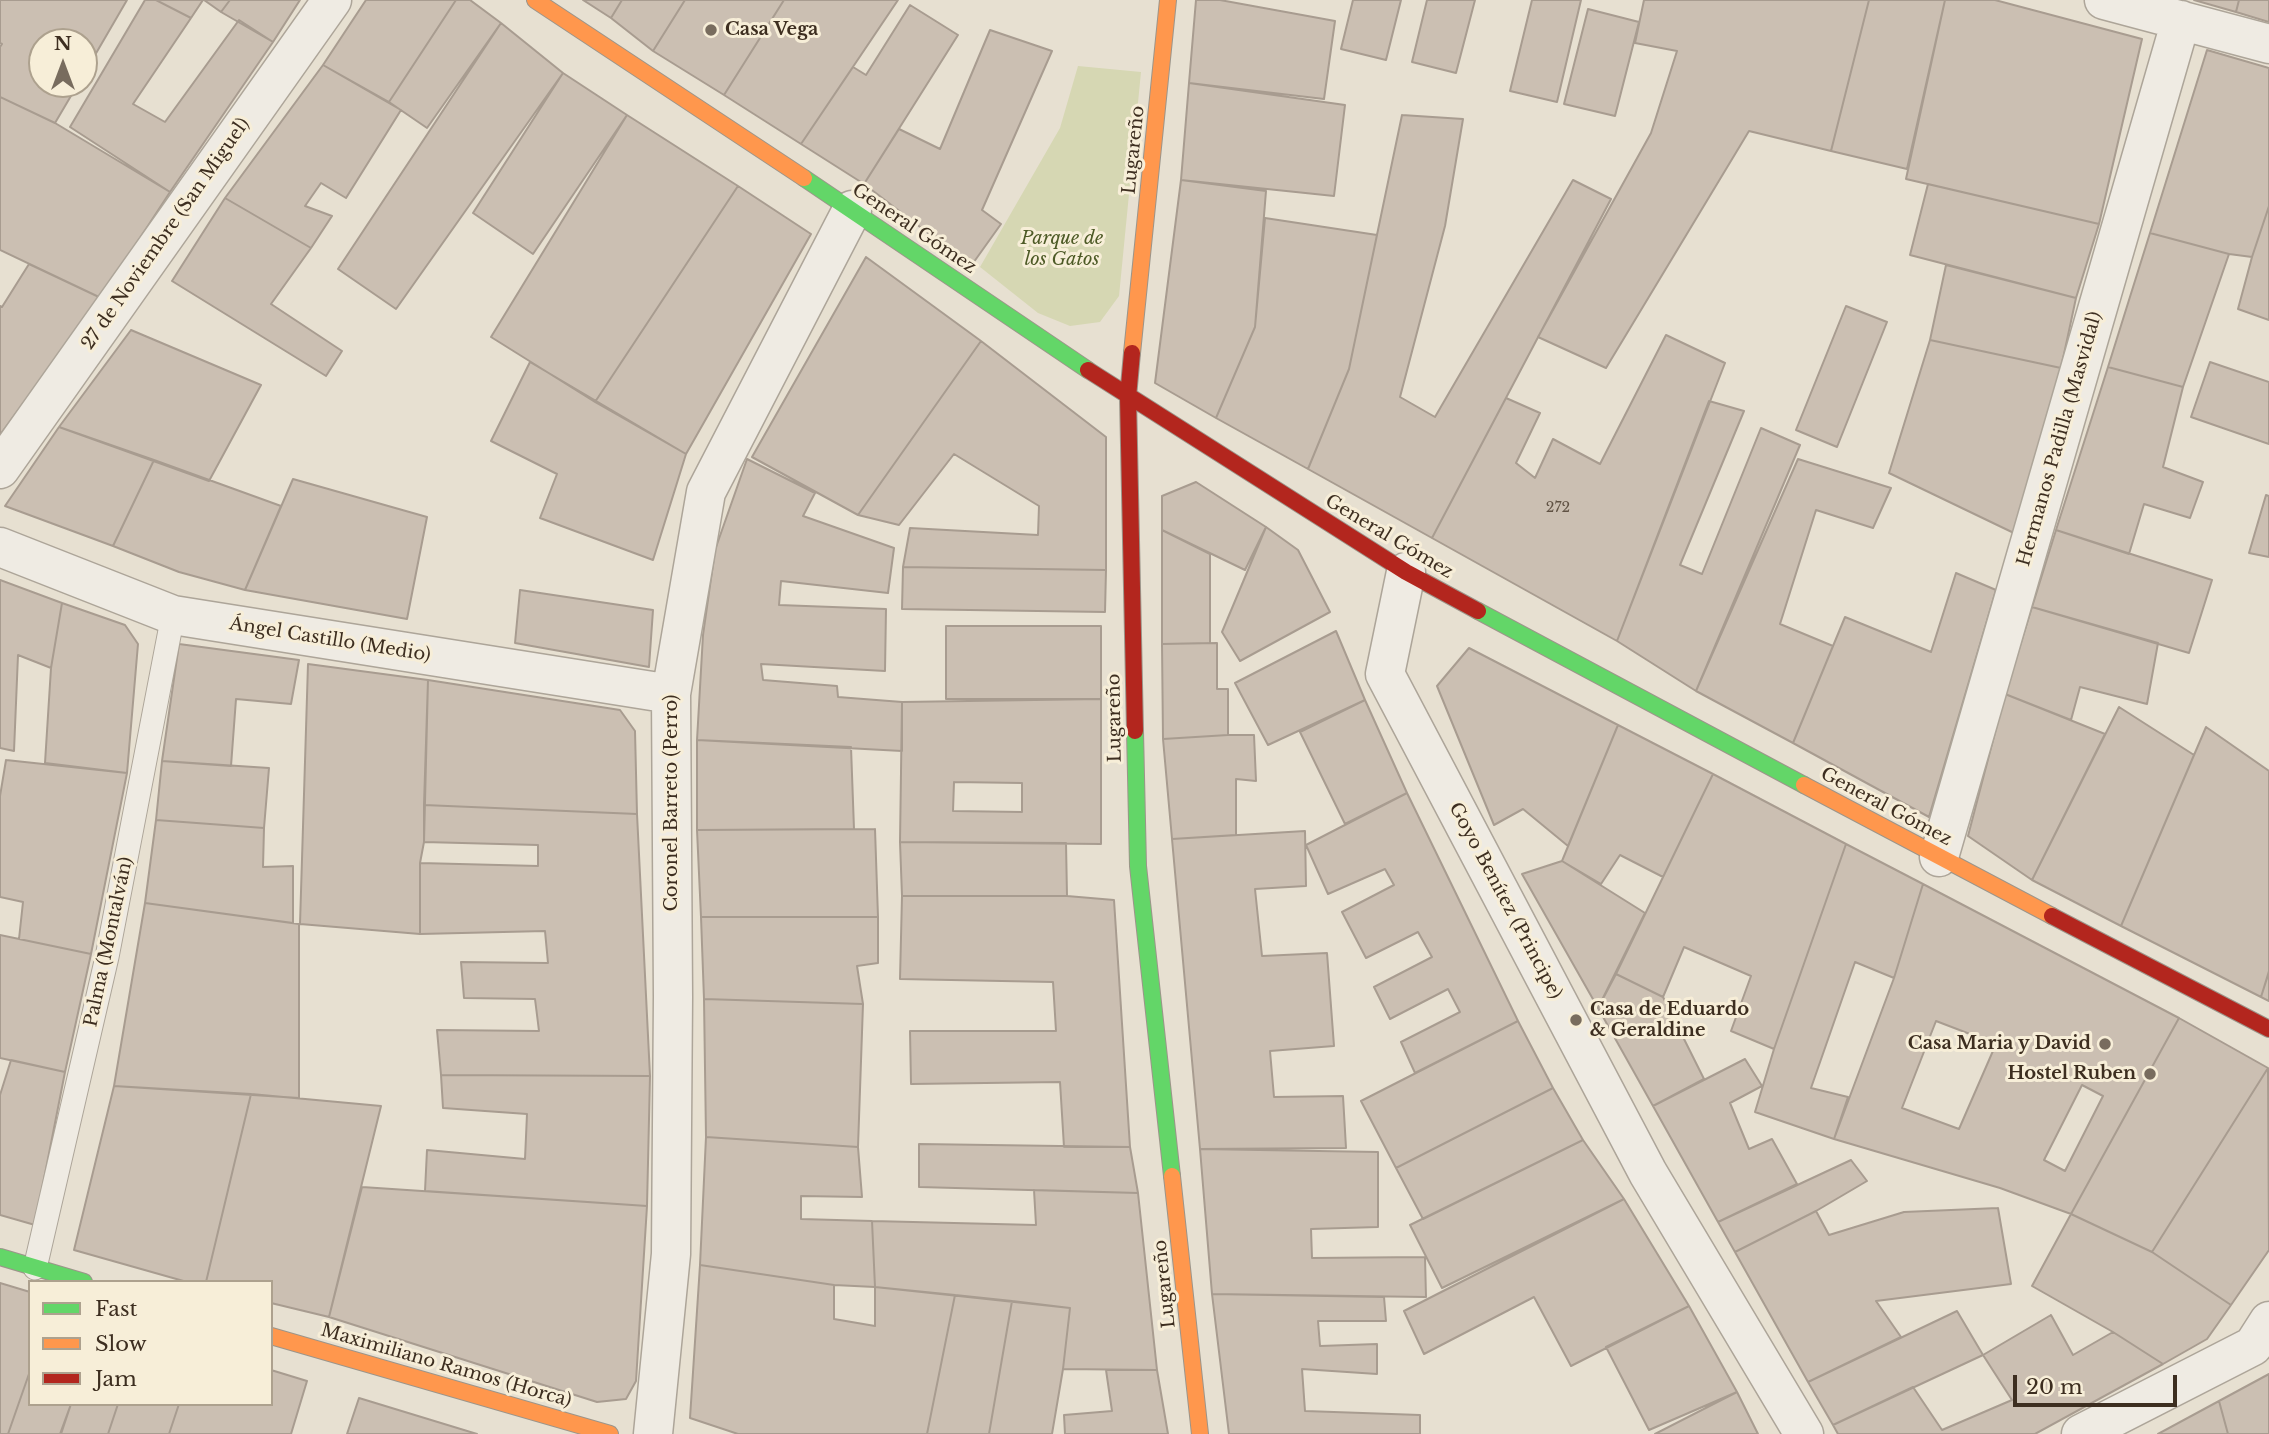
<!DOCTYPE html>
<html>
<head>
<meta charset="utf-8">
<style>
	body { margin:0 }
	#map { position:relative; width:2269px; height:1434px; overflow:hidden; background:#e7e0d1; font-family:"Libre Baskerville",serif }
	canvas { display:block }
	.legend { position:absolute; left:28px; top:1280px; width:245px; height:126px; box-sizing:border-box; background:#f7eed8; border:2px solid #ada18e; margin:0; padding:9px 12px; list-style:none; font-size:21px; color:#3d2e20 }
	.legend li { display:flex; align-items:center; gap:14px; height:35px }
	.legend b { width:35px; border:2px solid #ada18e }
	.north { position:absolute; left:28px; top:28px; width:70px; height:70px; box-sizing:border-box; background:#f7eed8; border:2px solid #ada18e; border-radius:50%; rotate:0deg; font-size:19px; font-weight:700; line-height:28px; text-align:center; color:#3d2e20 }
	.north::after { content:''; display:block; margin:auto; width:24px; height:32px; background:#786c5e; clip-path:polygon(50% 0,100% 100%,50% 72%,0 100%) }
	.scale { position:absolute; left:2013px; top:1375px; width:164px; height:32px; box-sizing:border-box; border:4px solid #3d2e20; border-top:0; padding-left:9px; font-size:21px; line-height:24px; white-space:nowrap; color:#3d2e20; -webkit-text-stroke:5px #f7eed8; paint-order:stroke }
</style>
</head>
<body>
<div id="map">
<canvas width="2269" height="1434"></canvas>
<ul class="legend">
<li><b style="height:9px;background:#63d668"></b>Fast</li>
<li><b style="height:9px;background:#ff974d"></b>Slow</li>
<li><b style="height:9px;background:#b3261e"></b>Jam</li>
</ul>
<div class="north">N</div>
<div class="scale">20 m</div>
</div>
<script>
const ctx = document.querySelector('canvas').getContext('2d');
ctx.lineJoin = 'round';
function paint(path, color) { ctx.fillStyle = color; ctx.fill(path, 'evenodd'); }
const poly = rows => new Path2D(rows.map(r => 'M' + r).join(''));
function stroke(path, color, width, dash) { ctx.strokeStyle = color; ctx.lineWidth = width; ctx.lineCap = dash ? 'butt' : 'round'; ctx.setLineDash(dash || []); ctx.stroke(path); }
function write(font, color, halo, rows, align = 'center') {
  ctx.font = font + ' "Libre Baskerville",serif'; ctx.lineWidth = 6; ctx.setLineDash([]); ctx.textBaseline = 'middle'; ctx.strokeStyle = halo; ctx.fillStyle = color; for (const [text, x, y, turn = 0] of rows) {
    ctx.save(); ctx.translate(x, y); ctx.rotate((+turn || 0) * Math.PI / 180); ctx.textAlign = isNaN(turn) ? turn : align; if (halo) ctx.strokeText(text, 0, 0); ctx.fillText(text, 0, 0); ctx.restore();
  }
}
const green = poly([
	[1078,66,1141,72,1119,296,1100,322,1070,326,1038,313,980,267,1060,128]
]);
const building = poly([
	[0,0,127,0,84,74,84,42,42,42,42,84,78,84,55,123,0,97,0,47,2,44,0,43,0,0],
	[145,0,156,0,191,18,133,104,165,122,239,20,273,42,170,192,70,127,145,0],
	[156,0,203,0,191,18,156,0],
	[204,0,230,0,221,12,204,0],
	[230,0,300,0,273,42,221,12,230,0],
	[366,0,456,0,389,102,323,65,366,0],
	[456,0,470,0,501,23,427,128,389,102,456,0],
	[583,0,622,0,611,18,583,0],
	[622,0,685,0,653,51,611,18,622,0],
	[685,0,784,0,724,95,653,51,685,0],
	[784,0,898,0,801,144,724,95,784,0],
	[1196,0,1220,0,1335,21,1324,99,1189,83,1196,0],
	[1353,0,1401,0,1386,60,1341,49,1353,0],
	[1427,0,1475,0,1456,73,1412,62,1427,0],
	[1532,0,1581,0,1557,102,1510,91,1532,0],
	[1644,0,1869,0,1831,151,1749,131,1606,368,1538,337,1651,133,1677,51,1635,43,1644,0],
	[1869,0,1945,0,1907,169,1831,151,1869,0],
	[1945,0,1995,0,2142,39,2099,224,1906,179,1945,0],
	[2194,0,2239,0,2236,12,2194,0],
	[2239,0,2269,0,2269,22,2236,12,2239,0],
	[910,5,958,35,864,184,801,144,853,67,866,75,910,5],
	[1588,9,1639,22,1615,116,1564,104,1588,9],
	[501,23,563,73,396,309,338,269,501,23],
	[990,30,1052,51,982,210,1001,224,971,266,864,184,899,129,940,149,990,30],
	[2207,50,2269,68,2269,206,2252,257,2229,254,2150,233,2207,50],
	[323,65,401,110,346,198,321,183,305,206,332,216,311,248,225,198,323,65],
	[563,73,627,115,533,254,473,213,563,73],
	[1189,83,1345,105,1334,196,1181,180,1189,83],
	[0,97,55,123,170,192,101,298,0,250,0,97],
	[627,115,738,186,595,402,491,337,627,115],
	[1402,115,1463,119,1445,226,1400,397,1435,417,1573,180,1611,199,1432,538,1308,469,1349,369,1402,115],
	[1181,180,1266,191,1255,327,1216,418,1155,383,1181,180],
	[1928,184,2099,224,2076,298,1910,255,1928,184],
	[738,186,811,234,686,454,595,402,738,186],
	[225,198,311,248,271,304,342,351,326,376,172,281,225,198],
	[2269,206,2269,320,2238,309,2252,257,2269,206],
	[1265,218,1377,235,1349,369,1308,469,1216,418,1255,327,1265,218],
	[2150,233,2229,254,2183,387,2108,367,2150,233],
	[866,257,981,341,858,515,752,457,866,257],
	[29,264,101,298,0,435,0,306,2,307,29,264],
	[1946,265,2076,298,2061,368,1930,340,1946,265],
	[1846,306,1887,322,1837,447,1796,430,1846,306],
	[131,330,261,385,209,481,59,427,131,330],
	[1666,335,1725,363,1617,641,1432,538,1506,398,1540,413,1516,463,1535,478,1553,439,1600,464,1666,335],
	[1930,340,2061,368,2018,535,1889,473,1930,340],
	[981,341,1106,437,1106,570,903,567,910,528,1038,535,1039,506,954,454,899,525,858,515,981,341],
	[530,362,686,454,653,560,540,518,557,474,491,441,530,362],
	[2210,362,2269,382,2269,444,2191,417,2210,362],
	[2108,367,2183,387,2163,467,2203,482,2190,518,2144,504,2129,554,2056,530,2108,367],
	[1709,401,1744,411,1680,565,1702,574,1761,428,1800,445,1696,691,1617,641,1709,401],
	[59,427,154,460,113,546,5,506,59,427],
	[747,459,815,493,803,516,894,548,888,593,781,581,779,605,886,609,885,671,761,664,763,680,837,686,838,697,902,702,902,751,697,740,703,635,715,550,747,459],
	[1798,459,1891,488,1873,528,1816,510,1780,624,1833,646,1793,743,1696,691,1798,459],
	[154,460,281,506,245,590,179,572,113,546,154,460],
	[293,479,427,517,407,619,245,590,293,479],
	[1196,482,1266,527,1245,570,1162,530,1162,496,1196,482],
	[2266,495,2269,496,2269,557,2249,553,2266,495],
	[1266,527,1298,550,1330,612,1240,661,1222,632,1266,527],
	[1162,530,1210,554,1210,643,1162,644,1162,530],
	[2056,530,2212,580,2189,653,2032,607,2056,530],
	[903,567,1106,570,1105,612,902,609,903,567],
	[1956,573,1996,590,1929,817,1793,743,1845,617,1931,652,1956,573],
	[0,580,62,603,51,668,18,655,14,751,0,748,0,580],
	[520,590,653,610,649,667,515,643,520,590],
	[62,603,125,625,138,644,127,773,45,763,51,668,62,603],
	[2032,607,2158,643,2147,704,2080,687,2071,720,2005,694,2032,607],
	[946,626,1101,626,1101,699,946,699,946,626],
	[1336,631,1365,700,1268,745,1235,683,1336,631],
	[1217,643,1217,689,1228,689,1228,735,1163,739,1162,644,1217,643],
	[179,644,299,660,291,704,236,699,231,766,162,761,179,644],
	[1469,648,1618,725,1568,846,1523,809,1494,825,1437,686,1469,648],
	[308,664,428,680,424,842,420,863,420,934,300,924,308,664],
	[428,680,620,710,635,731,637,814,424,805,428,680],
	[2005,694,2105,734,2032,880,1968,836,2005,694],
	[1101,699,1101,844,900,842,902,702,1101,699],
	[954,782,1022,783,1022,812,953,811,954,782],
	[1365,700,1407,793,1345,824,1300,732,1365,700],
	[2119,707,2194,755,2121,926,2032,880,2119,707],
	[1618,725,1713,774,1663,877,1620,855,1601,884,1562,861,1618,725],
	[2206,727,2269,771,2269,971,2261,997,2121,926,2206,727],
	[1228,735,1254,735,1256,781,1236,779,1236,835,1172,839,1163,739,1228,735],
	[697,740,851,747,854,829,697,830,697,740],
	[6,760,127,773,91,954,19,939,23,902,0,897,0,796,6,760],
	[162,761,269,768,264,828,156,820,162,761],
	[1713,774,1846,844,1774,1049,1731,1031,1751,976,1684,947,1663,997,1616,974,1713,774],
	[1407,793,1518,1021,1415,1073,1401,1042,1460,1012,1448,989,1390,1019,1374,987,1432,957,1418,932,1366,958,1342,912,1394,885,1385,869,1328,894,1306,845,1407,793],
	[424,805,637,814,650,1076,441,1075,437,1030,539,1031,535,999,464,998,461,962,548,963,545,931,420,934,420,863,538,866,538,845,424,842,424,805],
	[156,820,264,828,263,867,293,866,293,923,145,903,156,820],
	[875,829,878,917,701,917,697,830,875,829],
	[1305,831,1306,886,1255,889,1262,956,1327,953,1334,1046,1270,1051,1274,1097,1343,1096,1346,1148,1200,1149,1172,839,1305,831],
	[900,842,1066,843,1067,896,902,896,900,842],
	[1846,844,1923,884,1894,978,1855,962,1811,1088,1848,1097,1834,1139,1755,1112,1774,1049,1846,844],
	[1562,861,1645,913,1598,1008,1522,874,1562,861],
	[1923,884,2179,1018,2071,1214,2000,1188,1834,1139,1894,978,1923,884],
	[1936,1021,1996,1044,1959,1129,1902,1108,1936,1021],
	[2082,1085,2103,1096,2065,1171,2044,1160,2082,1085],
	[902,896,1067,896,1114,900,1130,1147,1064,1147,1060,1082,911,1084,910,1031,1056,1031,1053,982,900,979,902,896],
	[145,903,299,924,299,1098,114,1086,145,903],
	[701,917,878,917,878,963,857,966,863,1004,704,999,701,917],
	[0,935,91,954,65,1072,0,1058,0,935],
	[2269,972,2269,1001,2261,997,2269,972],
	[1616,974,1663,997,1704,1079,1653,1106,1598,1008,1616,974],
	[704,999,863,1004,858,1147,706,1137,704,999],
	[2179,1018,2268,1068,2152,1252,2071,1214,2179,1018],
	[1518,1021,1553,1088,1396,1168,1361,1101,1518,1021],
	[1745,1059,1762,1086,1730,1103,1749,1149,1772,1139,1797,1184,1718,1222,1653,1106,1745,1059],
	[11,1060,65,1072,35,1225,0,1215,0,1095,11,1060],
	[2268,1068,2269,1250,2231,1305,2152,1252,2268,1068],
	[441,1075,650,1076,647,1206,425,1191,427,1150,525,1159,527,1114,443,1108,441,1075],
	[114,1086,251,1094,206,1282,187,1282,74,1250,114,1086],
	[1553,1088,1583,1140,1423,1219,1396,1168,1553,1088],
	[251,1094,381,1106,329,1317,271,1303,271,1282,206,1282,251,1094],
	[706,1137,858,1147,862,1197,801,1196,801,1219,872,1221,875,1287,834,1285,700,1265,706,1137],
	[1583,1140,1624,1199,1442,1288,1410,1225,1583,1140],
	[919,1144,1130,1147,1138,1193,919,1187,919,1144],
	[1200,1149,1378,1152,1378,1227,1311,1229,1312,1258,1425,1257,1426,1297,1212,1294,1200,1149],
	[1851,1160,1867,1181,1816,1211,1735,1252,1718,1222,1851,1160],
	[362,1187,647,1206,636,1381,626,1399,597,1402,329,1317,362,1187],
	[1034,1190,1138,1193,1157,1370,1063,1369,1070,1308,875,1287,872,1221,1036,1225,1034,1190],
	[1624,1199,1689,1306,1571,1366,1534,1297,1424,1354,1404,1311,1624,1199],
	[1998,1208,2011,1284,1876,1301,1901,1337,1808,1382,1735,1252,1816,1211,1829,1235,1904,1212,1998,1208],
	[2071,1214,2152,1252,2231,1305,2207,1339,2163,1364,2113,1332,2032,1286,2071,1214],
	[700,1265,834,1285,834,1319,875,1326,875,1287,955,1295,927,1434,738,1434,690,1418,700,1265],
	[0,1283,30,1292,30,1371,8,1434,0,1434,0,1283],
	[1212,1294,1384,1297,1386,1321,1318,1321,1320,1346,1377,1344,1377,1374,1302,1369,1305,1411,1420,1415,1420,1434,1229,1434,1212,1294],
	[955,1295,1012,1301,989,1434,927,1434,955,1295],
	[1012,1301,1070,1308,1063,1369,1052,1434,989,1434,1012,1301],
	[1689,1306,1737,1392,1649,1430,1606,1347,1689,1306],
	[1957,1311,1983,1355,1833,1425,1808,1382,1957,1311],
	[2051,1315,2073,1355,2113,1332,2163,1364,2035,1434,1838,1434,1833,1425,1913,1387,1942,1430,2012,1400,1983,1355,2051,1315],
	[271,1370,307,1381,291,1434,169,1434,179,1404,271,1404,271,1370],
	[1106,1370,1157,1370,1168,1434,1065,1434,1064,1415,1112,1411,1106,1370],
	[30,1371,30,1404,71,1404,61,1434,8,1434,30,1371],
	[2269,1374,2269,1434,2228,1434,2219,1401,2269,1374],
	[1737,1392,1758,1434,1655,1434,1737,1392],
	[359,1398,477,1434,347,1434,359,1398],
	[2219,1401,2228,1434,2158,1434,2219,1401],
	[71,1404,118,1404,108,1434,60,1434,71,1404],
	[118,1404,179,1404,169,1434,108,1434,118,1404]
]);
const lane = poly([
	[35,1268,107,957,173,615]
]);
const street = poly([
	[2104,0,2269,44],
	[0,469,332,0],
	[0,547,173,615,671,694],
	[1406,572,1385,674,1648,1173,1804,1434],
	[1939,857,2181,20],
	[653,1434,671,1254,673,997,671,694,706,492,852,210],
	[2081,1434,2253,1346,2269,1321]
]);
const fast = poly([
	[804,178,1088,370],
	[1478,611,1804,785],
	[1135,731,1138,866,1172,1176],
	[0,1257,84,1282]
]);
const slow = poly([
	[535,0,804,178],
	[1132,353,1168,0],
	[1804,785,2052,916],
	[1172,1176,1200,1434],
	[271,1336,610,1434]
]);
const jam = poly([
	[1132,353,1128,397,1135,731],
	[1088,370,1406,572,1478,611],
	[2052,916,2269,1029]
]);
const markers = [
	[711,30,7,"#786c5e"],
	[1576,1020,7,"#786c5e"],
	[2105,1044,7,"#786c5e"],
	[2150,1074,7,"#786c5e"]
];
const numberNames = [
	["272",1558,508]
];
const poiNames = [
	["Casa Vega",725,30],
	["Casa de Eduardo",1590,1010],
	["& Geraldine",1590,1031],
	["Casa Maria y David",2091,1044,"right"],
	["Hostel Ruben",2136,1074,"right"]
];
const streetNames = [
	["Lugareño",1134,150,-84],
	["General Gómez",914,229,34],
	["27 de Noviembre (San Miguel)",166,234,-55],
	["Hermanos Padilla (Masvidal)",2060,439,-74],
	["General Gómez",1389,537,31],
	["Ángel Castillo (Medio)",330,640,9],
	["Lugareño",1115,718,-91],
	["Coronel Barreto (Perro)",672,803,-90],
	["General Gómez",1886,807,28],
	["Goyo Benítez (Principe)",1505,901,62],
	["Palma (Montalván)",109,942,-78],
	["Lugareño",1165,1284,-96],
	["Maximiliano Ramos (Horca)",446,1366,16]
];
const parkNames = [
	["Parque de",1062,239],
	["los Gatos",1062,260]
];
paint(green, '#d6d7b3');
paint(building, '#cbbfb2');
stroke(building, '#a89c90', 2);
stroke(lane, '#ada599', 25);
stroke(street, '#ada599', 41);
stroke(fast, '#9c958a', 18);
stroke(slow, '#9c958a', 18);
stroke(jam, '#9c958a', 18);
stroke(lane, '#efebe3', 23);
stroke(street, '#efebe3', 38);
stroke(fast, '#63d668', 16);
stroke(slow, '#ff974d', 16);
stroke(jam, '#b3261e', 16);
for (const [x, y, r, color] of markers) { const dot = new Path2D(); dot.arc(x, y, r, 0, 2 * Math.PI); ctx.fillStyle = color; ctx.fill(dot); stroke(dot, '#f7eed8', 2.5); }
write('14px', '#605244', null, numberNames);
write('bold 18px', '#3d2e20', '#f7eed8', poiNames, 'left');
write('18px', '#3d2e20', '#f7eed8', streetNames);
write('italic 18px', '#4d5a26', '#f7eed8', parkNames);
</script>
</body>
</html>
